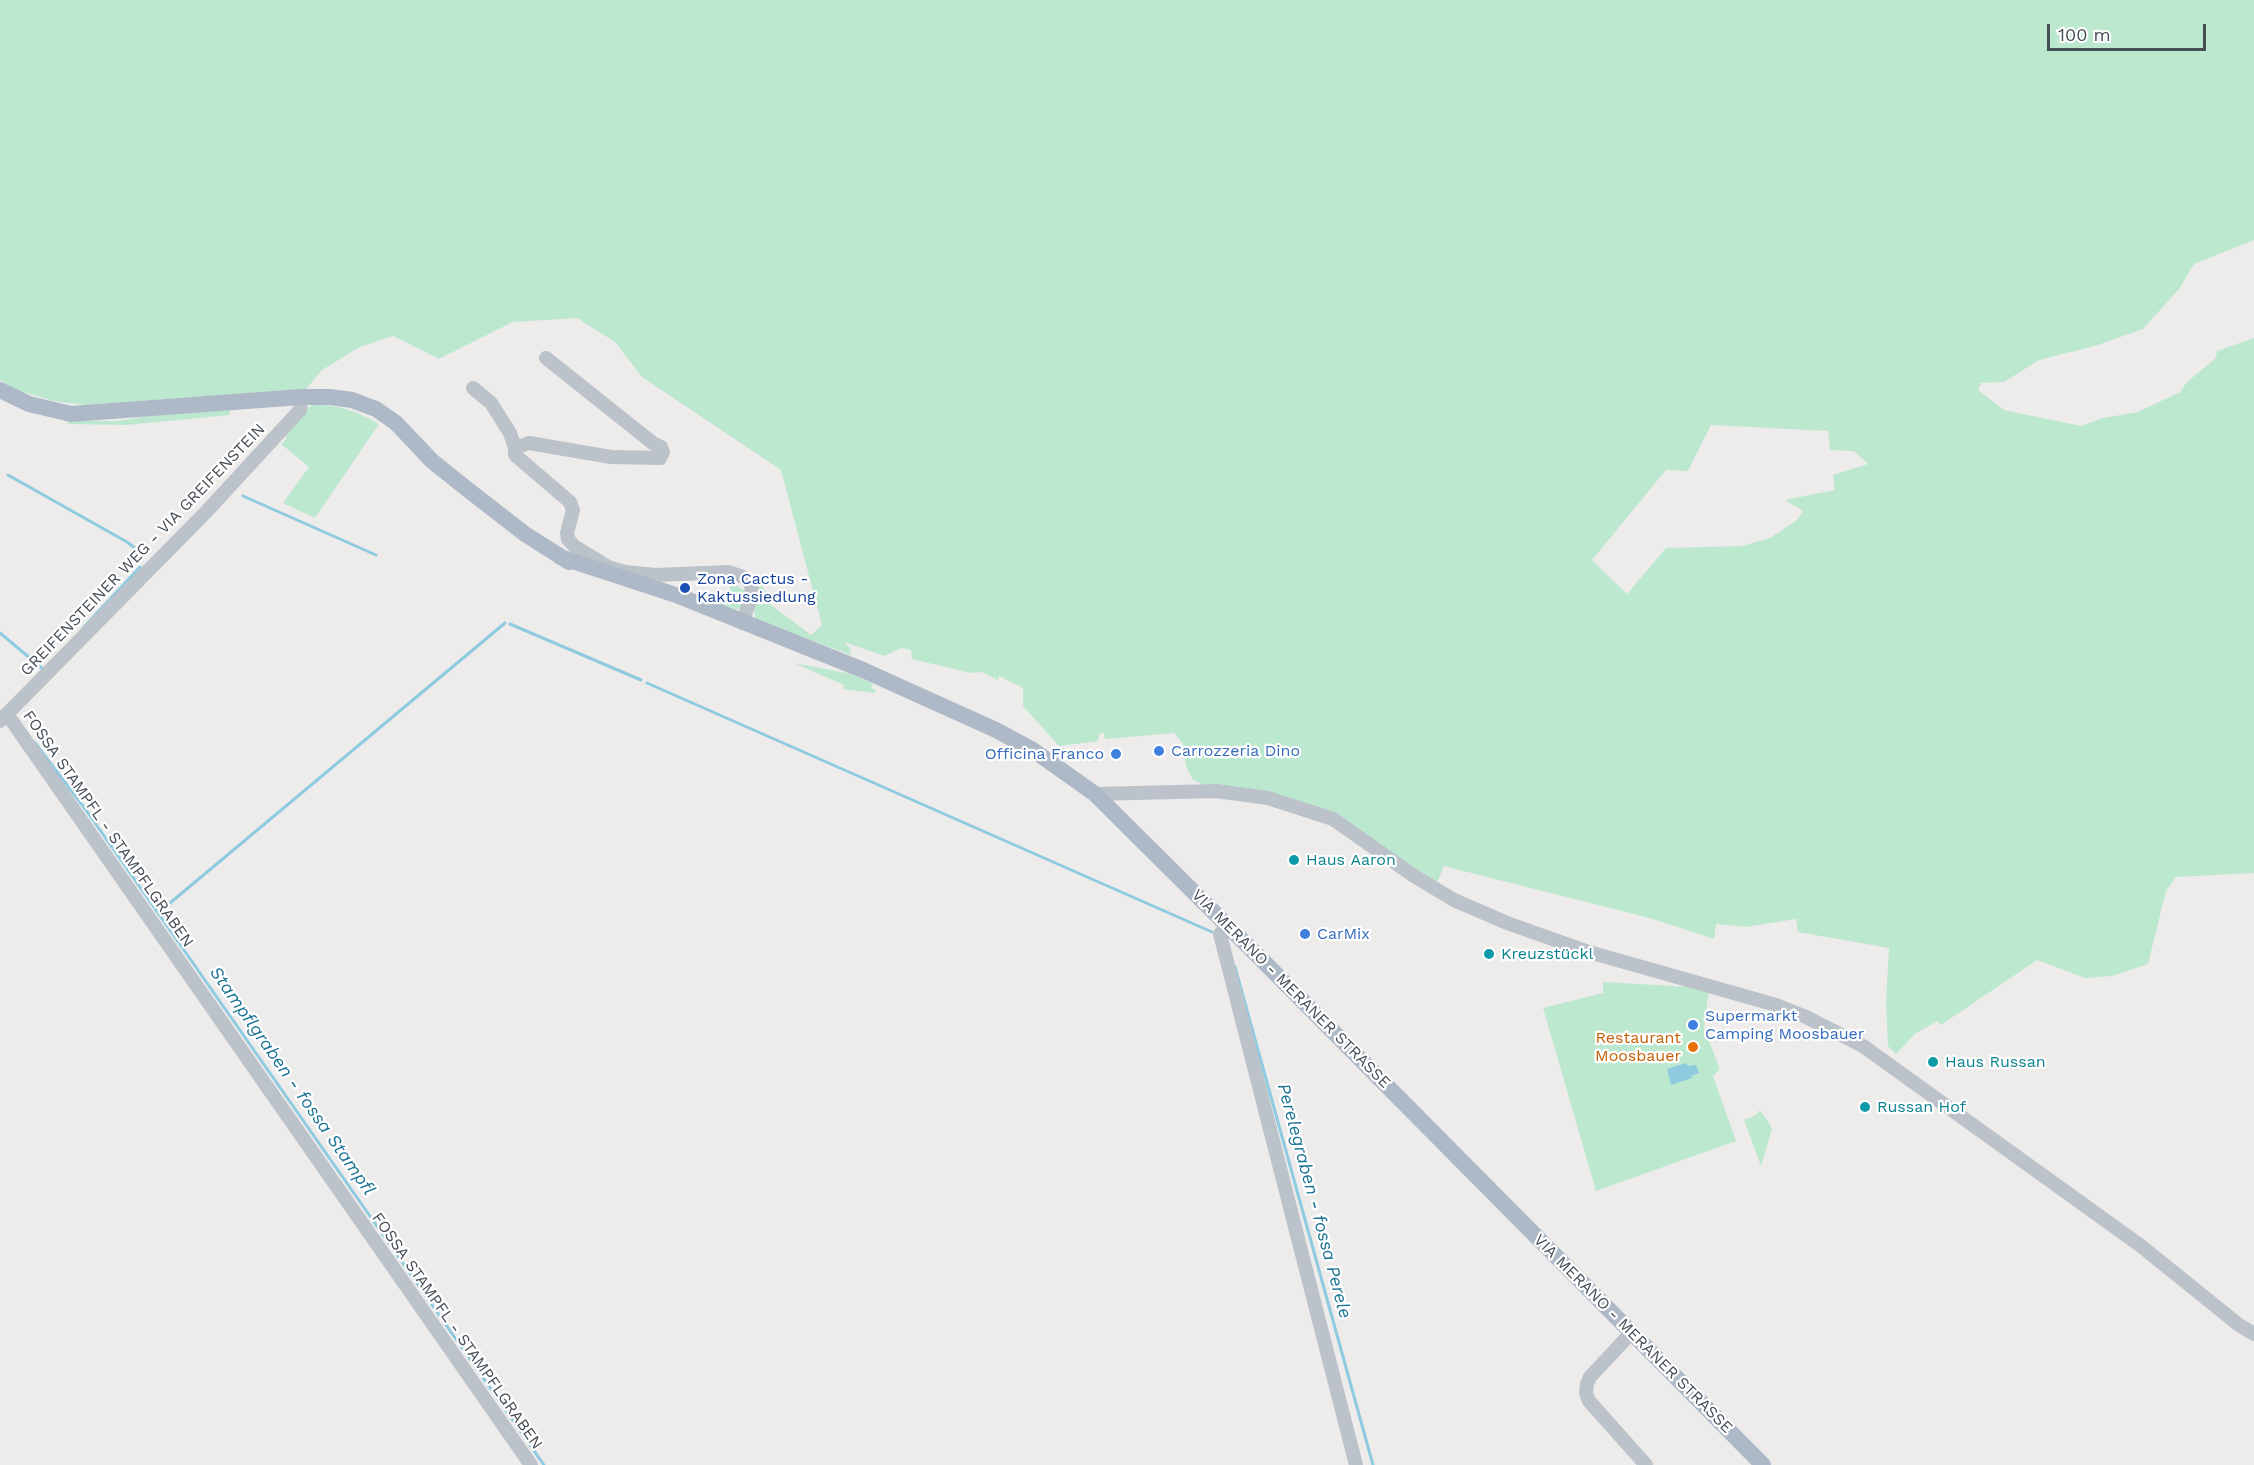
<!DOCTYPE html>
<html>
<head>
<meta charset="utf-8">
<style>
	body { margin:0 }
	#map { position:relative; width:2254px; height:1465px; overflow:hidden; background:#eeebeb; font-family:"Work Sans",sans-serif }
	canvas { display:block }
	.scale { position:absolute; left:2047px; top:24px; width:159px; height:27px; box-sizing:border-box; border:3px solid #464e56; border-top:0; padding-left:8px; font-size:18px; line-height:21px; white-space:nowrap; color:#464e56; -webkit-text-stroke:4px #fff; paint-order:stroke }
</style>
</head>
<body>
<div id="map">
<canvas width="2254" height="1465"></canvas>
<div class="scale">100 m</div>
</div>
<script>
const ctx = document.querySelector('canvas').getContext('2d');
ctx.lineJoin = 'round';
function paint(path, color) { ctx.fillStyle = color; ctx.fill(path, 'evenodd'); }
const poly = rows => new Path2D(rows.map(r => 'M' + r).join(''));
function stroke(path, color, width, dash) { ctx.strokeStyle = color; ctx.lineWidth = width; ctx.lineCap = dash ? 'butt' : 'round'; ctx.setLineDash(dash || []); ctx.stroke(path); }
function write(font, color, halo, rows, align = 'center') {
  ctx.font = font + ' "Work Sans",sans-serif'; ctx.lineWidth = 4.5; ctx.setLineDash([]); ctx.textBaseline = 'middle'; ctx.strokeStyle = halo; ctx.fillStyle = color; for (const [text, x, y, turn = 0] of rows) {
    ctx.save(); ctx.translate(x, y); ctx.rotate((+turn || 0) * Math.PI / 180); ctx.textAlign = isNaN(turn) ? turn : align; if (halo) ctx.strokeText(text, 0, 0); ctx.fillText(text, 0, 0); ctx.restore();
  }
}
const green = poly([
	[0,0,2254,0,2254,240,2194,264,2179,289,2143,329,2095,346,2039,360,2004,382,1981,383,1978,390,2004,410,2081,426,2103,418,2138,412,2180,392,2187,382,2216,358,2217,351,2254,338,2254,873,2176,877,2166,891,2148,964,2112,976,2085,978,2037,960,1941,1025,1938,1021,1916,1033,1896,1054,1888,1046,1886,1001,1889,948,1798,932,1796,919,1746,927,1716,924,1714,939,1653,919,1444,866,1437,883,1431,881,1334,814,1205,785,1193,780,1186,766,1183,744,1174,733,1105,739,1104,733,1100,733,1098,741,1059,746,1023,706,1023,688,999,676,998,680,982,672,970,673,912,659,911,650,901,648,885,656,844,642,850,648,851,655,761,622,756,619,754,610,758,587,762,585,765,591,766,601,811,635,822,625,781,470,642,377,615,342,577,318,513,322,439,359,393,336,360,347,322,370,306,389,85,405,53,401,17,390,0,380],
	[1711,425,1828,431,1830,450,1854,451,1868,464,1833,475,1835,490,1785,500,1803,511,1797,520,1770,538,1742,546,1666,548,1627,594,1592,560,1666,470,1688,471],
	[315,404,339,407,360,414,379,424,315,518,283,503,309,467,281,444,286,439,286,433,306,408],
	[229,408,230,415,126,425,68,424,68,421,118,421,173,412],
	[723,582,734,584,744,590,745,595,742,606,737,610,727,609,705,596,705,593,729,595,730,584],
	[794,663,852,674,873,684,871,688,876,690,875,693,843,689,844,685],
	[1603,982,1709,988,1704,1029,1719,1066,1719,1070,1713,1076,1736,1141,1596,1191,1543,1008,1603,993],
	[1760,1110,1768,1121,1772,1129,1761,1166,1744,1120,1756,1115]
]);
const water = poly([
	[1686,1063,1688,1066,1696,1065,1699,1073,1691,1076,1692,1078,1671,1085,1667,1069]
]);
const stream = poly([
	[8,475,127,542,144,555],
	[243,496,376,555],
	[510,624,641,680],
	[84,627,140,567],
	[0,633,43,669],
	[647,683,1212,932],
	[35,743,86,810,544,1465],
	[158,913,505,623],
	[1235,967,1373,1465]
]);
const minor = poly([
	[546,358,654,444,661,447,663,452,660,458,611,457,529,443,515,448,515,455,570,502,573,510,567,533,568,539,574,546,608,567,625,572,656,575,729,572,743,577,751,583,752,595,742,623],
	[473,388,491,403,510,433,515,448],
	[7,714,531,1465],
	[0,721,206,512,300,410,301,397],
	[1095,794,1216,791,1268,798,1333,819,1414,876,1454,900,1507,923,1589,952,1776,1005,1806,1017,1863,1046,2141,1246,2239,1325,2254,1334],
	[1228,926,1220,934,1356,1465],
	[1631,1333,1590,1377,1587,1384,1586,1393,1589,1401,1646,1465]
]);
const major = poly([
	[0,390,29,404,71,414,301,397,330,397,352,400,376,409,396,423,432,461,467,489,525,534,569,562],
	[560,557,679,596,863,670,996,730,1033,750,1095,794,1265,963,1763,1465]
]);
const markers = [
	[685,588,6,"#1a4fb4"],
	[1159,751,6,"#3f7fe0"],
	[1116,754,6,"#3f7fe0"],
	[1294,860,6,"#0f9aa8"],
	[1305,934,6,"#3f7fe0"],
	[1489,954,6,"#0f9aa8"],
	[1693,1025,6,"#3f7fe0"],
	[1693,1047,6,"#e8710a"],
	[1933,1062,6,"#0f9aa8"],
	[1865,1107,6,"#0f9aa8"]
];
const streetNames = [
	["GREIFENSTEINER WEG - VIA GREIFENSTEIN",143,550,-46],
	["FOSSA STAMPFL - STAMPFLGRABEN",108,829,55],
	["VIA MERANO - MERANER STRASSE",1291,989,45],
	["FOSSA STAMPFL - STAMPFLGRABEN",457,1331,55],
	["VIA MERANO - MERANER STRASSE",1633,1334,45]
];
const transitNames = [
	["Zona Cactus -",697,579],
	["Kaktussiedlung",697,597]
];
const shopNames = [
	["Carrozzeria Dino",1171,751],
	["Officina Franco",1104,754,"right"],
	["CarMix",1317,934],
	["Supermarkt",1705,1016],
	["Camping Moosbauer",1705,1034]
];
const cultureNames = [
	["Haus Aaron",1306,860],
	["Kreuzstückl",1501,954],
	["Haus Russan",1945,1062],
	["Russan Hof",1877,1107]
];
const foodNames = [
	["Restaurant",1681,1038],
	["Moosbauer",1681,1056]
];
const waterNames = [
	["Stampflgraben - fossa Stampfl",292,1081,55],
	["Perelegraben - fossa Perele",1314,1201,75]
];
paint(green, '#bde8d0');
paint(water, '#8fcbe0');
stroke(stream, '#8fcbe0', 3);
stroke(minor, '#bbc2c9', 14);
stroke(major, '#aeb9c8', 16);
for (const [x, y, r, color] of markers) { const dot = new Path2D(); dot.arc(x, y, r, 0, 2 * Math.PI); ctx.fillStyle = color; ctx.fill(dot); stroke(dot, '#fff', 2); }
write('16px', '#464e56', '#fff', streetNames);
write('16px', '#164399', '#fff', transitNames, 'left');
write('16px', '#366cbe', '#fff', shopNames, 'left');
write('16px', '#0d838f', '#fff', cultureNames, 'left');
write('16px', '#c56008', '#fff', foodNames, 'right');
write('italic 18px', '#1c7494', '#fff', waterNames);
</script>
</body>
</html>
